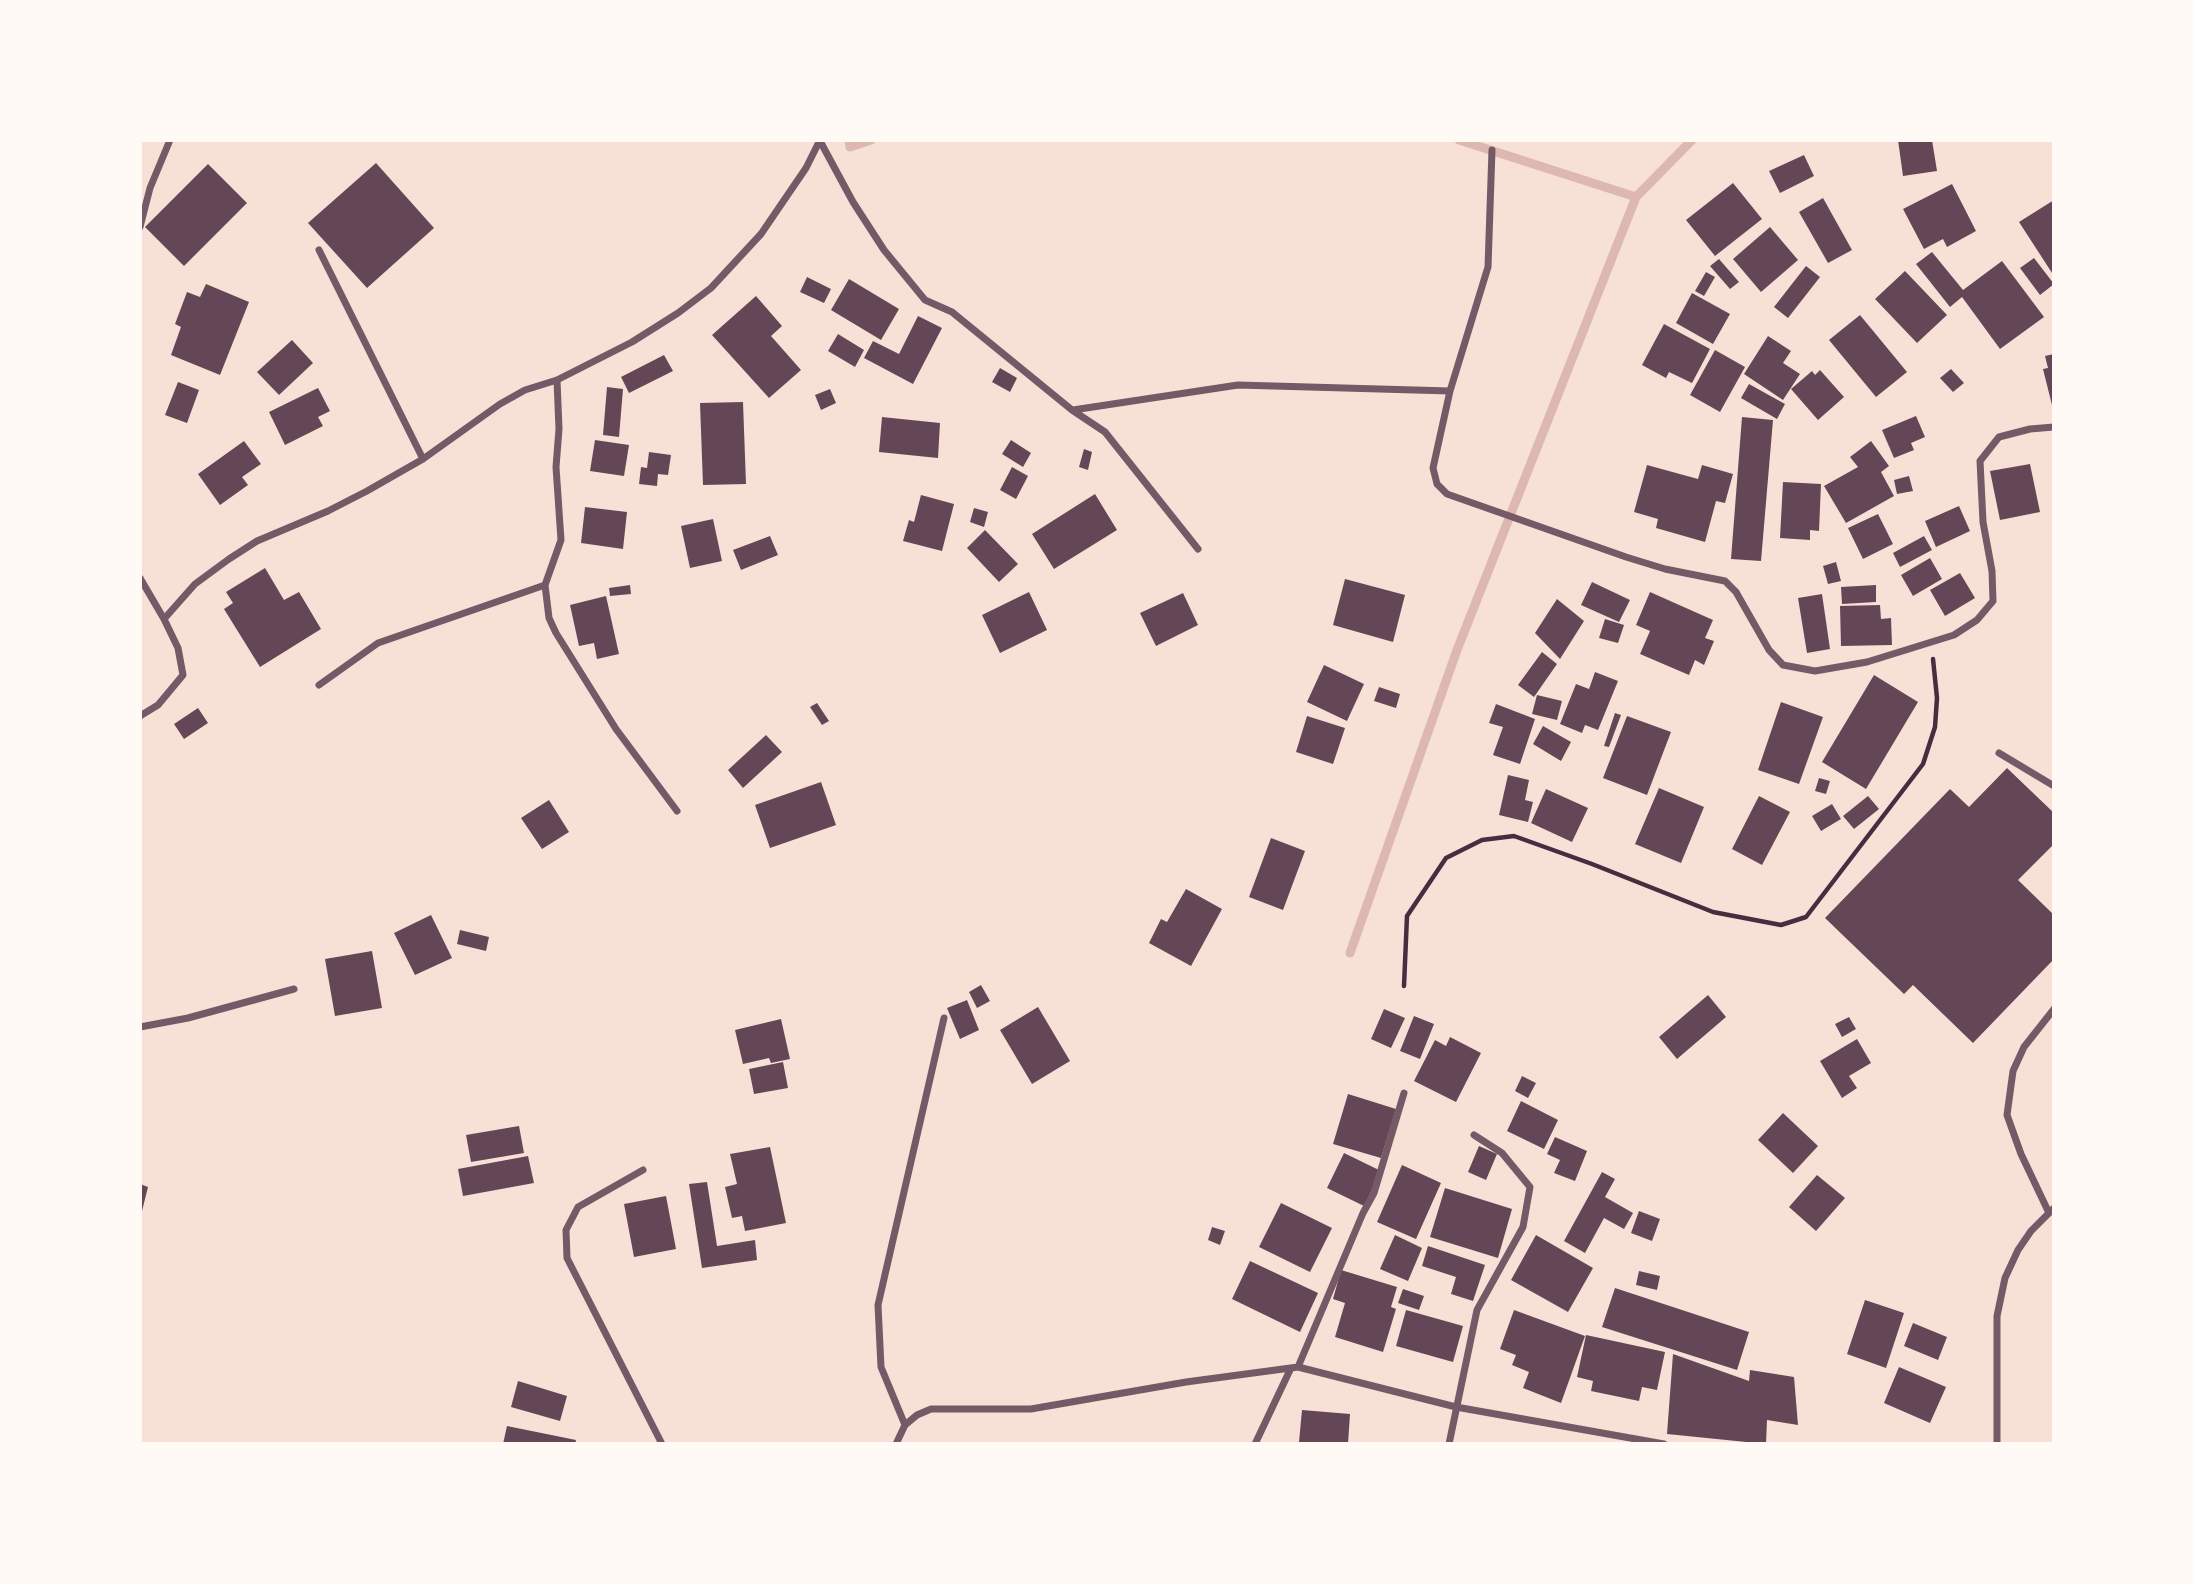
<!DOCTYPE html>
<html>
<head>
<meta charset="utf-8">
<style>
	body { margin:0 }
	#map { position:relative; width:2194px; height:1584px; overflow:hidden; background:#f7e1d7; font-family:Quicksand,sans-serif }
	canvas { display:block }
	.frame { position:absolute; inset:0; border:142px solid #fffaf5; pointer-events:none }
</style>
</head>
<body>
<div id="map">
<canvas width="2194" height="1584"></canvas>
<div class="frame"></div>
</div>
<script>
const ctx = document.querySelector('canvas').getContext('2d');
ctx.lineJoin = 'round';
const poly = rows => new Path2D(rows.map(r => 'M' + r).join(''));
function stroke(path, color, width, dash) { ctx.strokeStyle = color; ctx.lineWidth = width; ctx.lineCap = dash ? 'butt' : 'round'; ctx.setLineDash(dash || []); ctx.stroke(path); }
function paint(path, color) { ctx.fillStyle = color; ctx.fill(path, 'evenodd'); }
const stream = poly([
	[849,140,850,147,871,140],
	[1459,140,1636,197],
	[1350,953,1457,650,1636,197,1692,140]
]);
const building = poly([
	[1898,140,1932,140,1937,171,1903,176],
	[1804,155,1814,176,1780,193,1769,171],
	[376,163,434,228,367,288,308,223],
	[208,164,247,203,184,266,145,227],
	[1733,183,1762,219,1715,256,1686,220],
	[1952,184,1976,231,1947,247,1943,239,1924,249,1903,209],
	[1823,198,1852,250,1828,263,1799,212],
	[2054,200,2054,276,2019,222],
	[1770,227,1798,260,1761,292,1733,259],
	[1932,252,1963,290,2002,261,2044,317,2000,349,1962,297,1950,307,1916,264],
	[2034,258,2054,284,2040,295,2020,268],
	[1719,259,1739,282,1730,289,1710,266],
	[1806,266,1820,277,1788,318,1774,307],
	[1905,271,1947,315,1917,343,1875,299],
	[1706,272,1715,277,1704,296,1695,291],
	[807,277,831,289,824,303,800,292],
	[849,279,899,309,881,340,831,310],
	[206,284,249,302,220,375,171,355,181,327,175,324,187,292,200,297],
	[1692,293,1730,314,1713,344,1676,323],
	[756,296,782,326,771,336,801,370,769,398,712,335],
	[1860,315,1907,372,1876,397,1829,340],
	[918,316,942,328,913,384,864,358,873,341,899,354],
	[1664,324,1710,349,1692,383,1669,372,1666,378,1642,365],
	[838,334,864,350,855,367,828,351],
	[1768,336,1791,351,1783,363,1800,374,1783,400,1744,374],
	[292,340,313,363,279,395,257,372],
	[1715,350,1745,367,1720,412,1690,395],
	[2054,354,2054,409,2053,409,2043,369,2048,368,2045,356],
	[664,355,673,371,629,393,621,377],
	[1000,368,1017,378,1010,392,992,382],
	[1951,369,1964,383,1953,392,1940,378],
	[1820,370,1844,397,1818,420,1791,389,1812,371,1815,375],
	[178,382,199,390,187,423,165,415],
	[1749,384,1785,404,1777,419,1741,398],
	[607,387,623,389,619,437,603,435],
	[318,388,330,411,318,417,323,426,285,445,269,412],
	[830,389,836,403,821,410,815,395],
	[743,402,746,484,703,485,700,403],
	[1916,416,1925,437,1911,443,1914,450,1894,458,1882,430],
	[882,417,940,423,938,458,879,452],
	[1742,417,1773,420,1761,561,1731,559],
	[595,440,629,445,624,476,590,471],
	[1011,440,1031,453,1023,467,1002,454],
	[244,441,261,464,242,477,248,485,220,505,198,474],
	[1871,441,1889,466,1881,472,1894,496,1846,523,1824,486,1858,467,1850,457],
	[1084,449,1092,452,1088,470,1079,467],
	[649,452,671,455,668,475,658,474,657,486,639,484,641,467,647,468],
	[2030,464,2040,512,2000,520,1990,471],
	[1647,465,1698,479,1702,465,1733,474,1725,503,1716,501,1705,542,1656,528,1658,519,1634,512],
	[1012,467,1028,476,1016,499,1000,490],
	[1909,476,1913,491,1897,494,1894,480],
	[1783,482,1821,484,1819,531,1810,530,1810,540,1780,538],
	[1095,494,1117,530,1054,569,1032,534],
	[921,495,954,504,942,551,903,541,909,520,914,522],
	[1959,506,1970,531,1936,547,1925,521],
	[585,507,627,512,623,549,581,543],
	[974,508,988,512,984,527,970,522],
	[1878,514,1893,544,1863,559,1848,528],
	[713,519,722,561,690,568,681,526],
	[985,530,1018,564,999,582,967,548],
	[770,536,778,555,741,570,733,550],
	[1924,536,1932,550,1900,567,1893,553],
	[1930,558,1942,579,1913,596,1901,575],
	[1836,562,1841,581,1828,584,1823,566],
	[265,568,284,600,299,592,321,629,260,667,224,609,233,603,226,592],
	[1960,573,1975,598,1945,616,1930,590],
	[1345,579,1405,595,1393,642,1333,625],
	[1592,582,1630,600,1619,622,1581,605],
	[630,585,631,594,610,596,609,588],
	[1876,585,1876,602,1842,604,1841,587],
	[1029,592,1047,630,1000,653,982,615],
	[1650,592,1713,620,1705,638,1714,641,1704,665,1695,660,1689,675,1640,654,1650,631,1636,625],
	[1183,593,1198,625,1156,646,1140,613],
	[1822,594,1830,649,1807,653,1798,598],
	[606,596,619,654,597,659,594,643,579,646,570,605],
	[1557,599,1584,621,1560,659,1535,633],
	[1880,605,1881,619,1891,618,1892,645,1841,646,1840,606],
	[1605,619,1624,625,1618,643,1599,638],
	[1542,652,1557,664,1534,697,1518,685],
	[1324,665,1364,684,1347,721,1307,702],
	[1595,672,1618,681,1598,730,1585,725,1582,733,1560,724,1576,684,1589,689],
	[1874,675,1918,702,1866,789,1822,762],
	[1379,687,1400,694,1396,708,1374,701],
	[1537,695,1562,701,1557,720,1532,714],
	[1781,702,1823,717,1799,784,1758,770],
	[817,703,829,721,822,725,810,707],
	[1496,704,1535,719,1520,764,1493,755,1503,727,1489,723],
	[198,708,208,723,184,739,174,724],
	[1615,713,1621,715,1609,747,1604,746],
	[1307,716,1345,728,1333,764,1296,752],
	[1627,716,1671,732,1647,795,1603,778],
	[1543,726,1571,742,1561,761,1533,744],
	[766,735,782,752,743,788,728,770],
	[2007,768,2054,813,2054,844,2018,880,2054,915,2054,959,1973,1043,1913,985,1904,994,1825,918,1950,789,1969,807],
	[1508,775,1529,780,1525,800,1533,802,1528,822,1499,815],
	[1819,778,1830,781,1826,794,1815,791],
	[821,782,836,825,770,848,755,805],
	[1659,788,1704,807,1681,863,1635,844],
	[1546,789,1588,808,1572,842,1531,823],
	[1759,796,1790,812,1762,865,1732,849],
	[1868,796,1879,809,1854,829,1843,816],
	[549,800,569,832,542,849,521,818],
	[1832,804,1841,819,1821,831,1812,816],
	[1271,838,1305,851,1283,910,1249,897],
	[1186,889,1222,909,1191,966,1149,943,1161,919,1167,922],
	[431,915,452,958,415,975,394,933],
	[460,930,489,937,486,951,457,944],
	[372,951,382,1008,335,1016,325,959],
	[981,985,990,1001,977,1008,969,992],
	[1708,995,1726,1017,1677,1059,1659,1037],
	[967,1000,979,1030,960,1039,947,1008],
	[1038,1007,1070,1061,1032,1084,1000,1030],
	[1384,1009,1405,1018,1391,1048,1371,1039],
	[1414,1016,1434,1024,1420,1059,1400,1051],
	[1849,1017,1856,1029,1842,1037,1835,1024],
	[781,1019,790,1059,771,1063,769,1058,743,1064,735,1030],
	[1450,1037,1481,1053,1456,1102,1414,1081,1435,1040,1446,1046],
	[1857,1039,1871,1063,1849,1076,1857,1088,1842,1098,1820,1061],
	[783,1062,788,1088,754,1094,749,1069],
	[1522,1076,1536,1083,1528,1098,1515,1091],
	[1348,1094,1396,1109,1381,1158,1333,1144],
	[1521,1101,1558,1120,1544,1149,1507,1131],
	[1783,1113,1818,1146,1793,1173,1758,1140],
	[519,1126,524,1153,471,1162,466,1135],
	[1555,1137,1587,1151,1575,1181,1554,1173,1560,1160,1547,1154],
	[1479,1146,1497,1154,1486,1180,1468,1172],
	[770,1147,786,1223,745,1231,742,1216,732,1218,725,1187,737,1184,730,1154],
	[1344,1153,1381,1171,1364,1206,1327,1188],
	[528,1156,534,1183,463,1196,458,1169],
	[1402,1165,1441,1183,1416,1239,1377,1222],
	[1602,1172,1615,1179,1605,1197,1633,1213,1624,1229,1604,1218,1585,1253,1564,1241],
	[1817,1175,1845,1198,1816,1231,1789,1207],
	[707,1182,717,1246,755,1240,757,1260,702,1268,689,1184],
	[140,1184,148,1187,141,1215,140,1215],
	[1445,1188,1512,1209,1498,1258,1430,1237],
	[666,1196,676,1249,634,1257,624,1204],
	[1281,1203,1332,1228,1310,1272,1259,1247],
	[1639,1211,1660,1219,1652,1241,1631,1233],
	[1212,1227,1225,1231,1220,1245,1208,1240],
	[1395,1235,1422,1248,1408,1281,1380,1269],
	[1536,1235,1593,1268,1568,1312,1511,1280],
	[1428,1246,1485,1265,1473,1301,1451,1294,1456,1277,1422,1266],
	[1250,1261,1318,1293,1300,1332,1232,1299],
	[1341,1270,1397,1287,1391,1307,1396,1309,1383,1352,1335,1337,1345,1303,1333,1299],
	[1639,1271,1660,1276,1657,1290,1636,1285],
	[1615,1288,1749,1332,1737,1370,1602,1327],
	[1403,1289,1424,1296,1419,1310,1398,1303],
	[1865,1300,1904,1313,1886,1368,1847,1354],
	[1406,1310,1463,1326,1453,1362,1396,1346],
	[1514,1310,1585,1336,1561,1403,1523,1388,1529,1372,1512,1365,1516,1355,1500,1349],
	[1913,1323,1947,1337,1938,1360,1904,1346],
	[1586,1335,1665,1352,1657,1390,1642,1387,1639,1401,1591,1391,1593,1381,1577,1377],
	[1673,1354,1749,1381,1750,1370,1794,1377,1798,1425,1767,1420,1766,1444,1667,1434],
	[1899,1367,1946,1387,1930,1423,1884,1403],
	[518,1381,567,1396,560,1421,511,1407],
	[1302,1410,1350,1414,1348,1444,1299,1442],
	[507,1426,576,1440,575,1444,503,1444]
]);
const path = poly([
	[1404,986,1407,916,1446,858,1482,840,1514,836,1592,864,1713,912,1781,925,1806,917,1923,764,1935,727,1937,698,1933,659]
]);
const minor = poly([
	[820,141,853,202,884,250,925,300,952,312,1072,410,1105,432,1198,549],
	[1492,150,1488,267,1450,391,1433,468,1437,484,1447,494,1626,557,1665,569,1725,581,1736,592,1769,650,1783,665,1815,671,1867,662,1954,635,1977,620,1993,601,1992,571,1983,522,1980,461,1999,437,2030,429,2054,427],
	[140,227,150,188,170,140],
	[319,250,423,459],
	[1073,410,1238,385,1450,391],
	[140,578,164,619,178,648,183,675,158,705,140,716],
	[545,585,549,618,556,633,616,729,677,811],
	[164,619,195,584,229,559,257,541,328,511,367,491,423,459,500,404,525,390,557,380,632,342,678,313,711,288,761,234,806,168,820,140],
	[319,685,378,643,545,585,561,540,556,467,559,429,557,380],
	[1999,753,2054,786],
	[140,1027,188,1018,294,989],
	[643,1170,578,1207,566,1230,567,1258,662,1444],
	[2049,1213,2021,1154,2007,1115,2013,1071,2024,1047,2054,1009],
	[1298,1367,1363,1213,1374,1193,1404,1093],
	[905,1425,881,1367,878,1305,944,1018],
	[896,1444,905,1425,917,1415,931,1409,1031,1409,1186,1382,1298,1367,1456,1407,1664,1444],
	[1255,1444,1290,1370],
	[1449,1444,1477,1310,1523,1227,1530,1187,1502,1153,1474,1135],
	[1997,1444,1997,1316,2005,1278,2018,1250,2031,1231,2054,1208]
]);
stroke(stream, '#dcb8b0', 9);
paint(building, '#644757');
stroke(path, '#4a2c40', 4.5);
stroke(minor, '#755966', 7);
</script>
</body>
</html>
